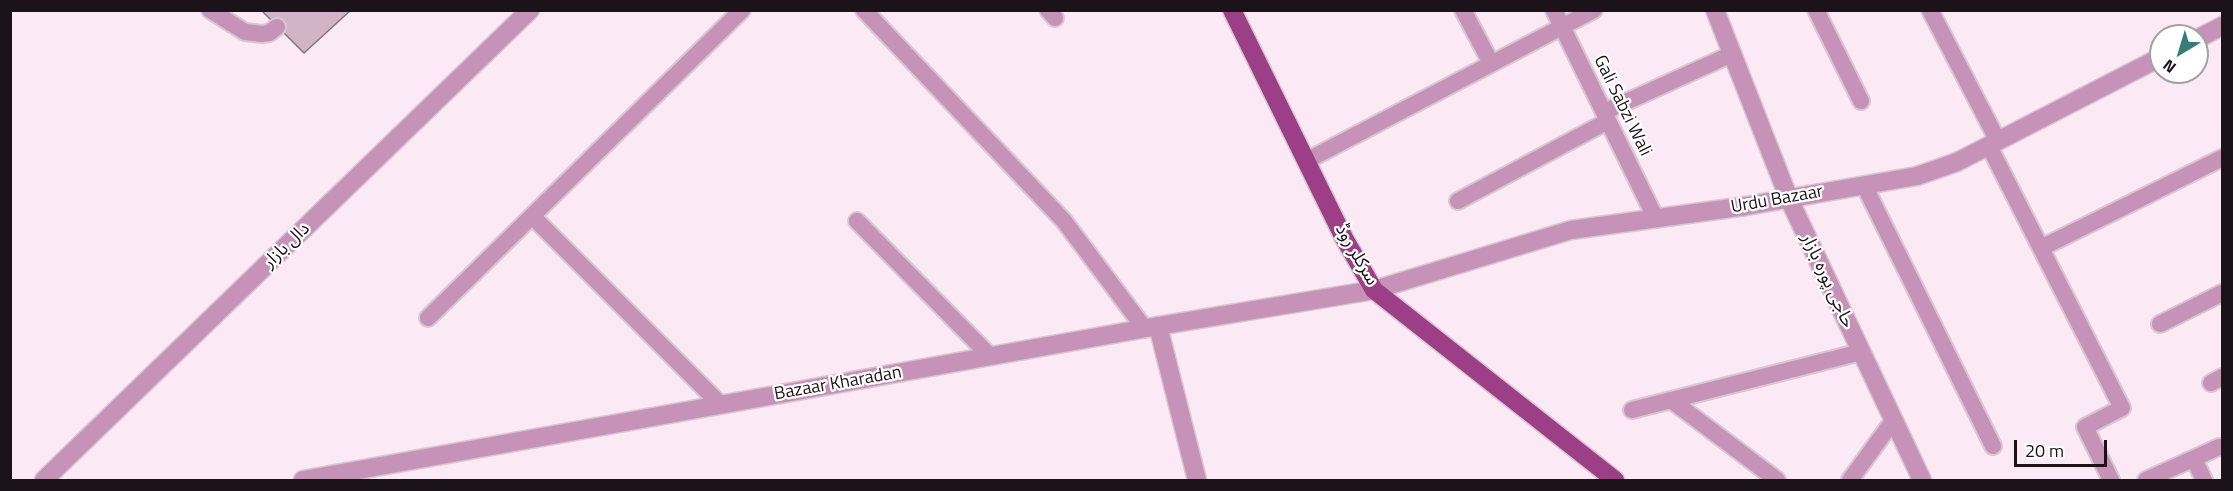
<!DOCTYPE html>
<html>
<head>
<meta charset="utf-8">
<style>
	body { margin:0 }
	#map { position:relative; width:2233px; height:491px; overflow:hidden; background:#fbe9f5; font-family:"Titillium Web",sans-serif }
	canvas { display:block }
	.frame { position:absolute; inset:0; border:12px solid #1c1219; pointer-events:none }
	.north { position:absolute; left:2149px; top:24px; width:60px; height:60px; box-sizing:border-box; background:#fff; border:2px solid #a4a0a3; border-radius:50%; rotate:218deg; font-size:16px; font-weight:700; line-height:24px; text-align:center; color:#1c1219 }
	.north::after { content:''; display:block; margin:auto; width:21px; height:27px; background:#357d77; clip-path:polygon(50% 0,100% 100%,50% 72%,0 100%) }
	.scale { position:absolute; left:2014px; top:440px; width:93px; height:27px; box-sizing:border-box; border:3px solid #1c1219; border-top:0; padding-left:8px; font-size:18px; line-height:21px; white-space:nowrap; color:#1c1219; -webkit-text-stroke:4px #fff; paint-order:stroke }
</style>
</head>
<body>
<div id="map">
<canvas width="2233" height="491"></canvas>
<div class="frame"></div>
<div class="north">N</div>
<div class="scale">20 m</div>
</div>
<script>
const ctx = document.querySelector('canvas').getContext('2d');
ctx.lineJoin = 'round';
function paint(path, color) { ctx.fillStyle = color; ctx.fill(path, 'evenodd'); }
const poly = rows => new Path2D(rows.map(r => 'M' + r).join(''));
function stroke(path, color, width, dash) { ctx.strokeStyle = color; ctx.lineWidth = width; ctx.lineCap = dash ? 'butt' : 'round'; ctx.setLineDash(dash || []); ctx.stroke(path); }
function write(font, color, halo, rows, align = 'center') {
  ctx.font = font + ' "Titillium Web","Noto Sans Arabic",sans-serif'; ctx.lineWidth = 4.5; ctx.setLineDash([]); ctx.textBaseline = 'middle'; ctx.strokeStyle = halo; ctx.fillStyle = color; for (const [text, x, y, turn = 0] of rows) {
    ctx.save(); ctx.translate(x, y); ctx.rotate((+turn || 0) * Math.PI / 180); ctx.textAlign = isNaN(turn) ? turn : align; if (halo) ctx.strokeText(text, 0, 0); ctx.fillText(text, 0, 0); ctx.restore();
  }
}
const building = poly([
	[261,10,351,10,304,53,261,10]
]);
const service = poly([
	[210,10,245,32,262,34,269,33,277,27],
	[864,10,1064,221,1145,329],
	[1048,10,1055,18],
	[1463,10,1491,63],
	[1554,10,1656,219],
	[1816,10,1861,101],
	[1930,10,1998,141],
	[1604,112,1732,54],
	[1989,146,2122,408,2085,427,2111,480],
	[1306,161,1594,10],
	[1864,185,1993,446],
	[1458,201,1608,121],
	[532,216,721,405],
	[857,221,990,356],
	[2041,248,2222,158],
	[428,318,742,10],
	[2160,324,2222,293],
	[2211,383,2222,377],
	[1671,400,1777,480],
	[1632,410,1861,352],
	[2194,459,2204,480],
	[1850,480,1893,421],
	[2146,480,2219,447]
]);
const minor = poly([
	[1715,10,1789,199,1922,480],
	[2197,39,2222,26],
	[1374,290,1571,230,1746,206,1917,176,1957,162,2161,57],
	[1158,326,1197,480],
	[44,480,530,10]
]);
const tertiary = poly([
	[303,480,1158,326,1374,290]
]);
const primary = poly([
	[1232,10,1344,238,1374,290,1615,480]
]);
const streetNames = [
	["Gali Sabzi Wali",1622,106,64],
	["Urdu Bazaar",1777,200,-10],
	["دال بازار",287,246,-44],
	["سرکلر روڈ",1356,255,60],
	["حاجی پورہ بازار",1827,281,65],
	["Bazaar Kharadan",838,384,-10]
];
paint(building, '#d1b4c8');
stroke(building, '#8a6f81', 1.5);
stroke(service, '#d7c7d2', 20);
stroke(minor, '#d7c7d2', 21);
stroke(tertiary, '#d7c7d2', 21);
stroke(primary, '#d7c7d2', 21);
stroke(service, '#c792b7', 16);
stroke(minor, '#c792b7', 18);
stroke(tertiary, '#c792b7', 18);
stroke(primary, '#9d3f86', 18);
write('18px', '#1c1219', '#fff', streetNames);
</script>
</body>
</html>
